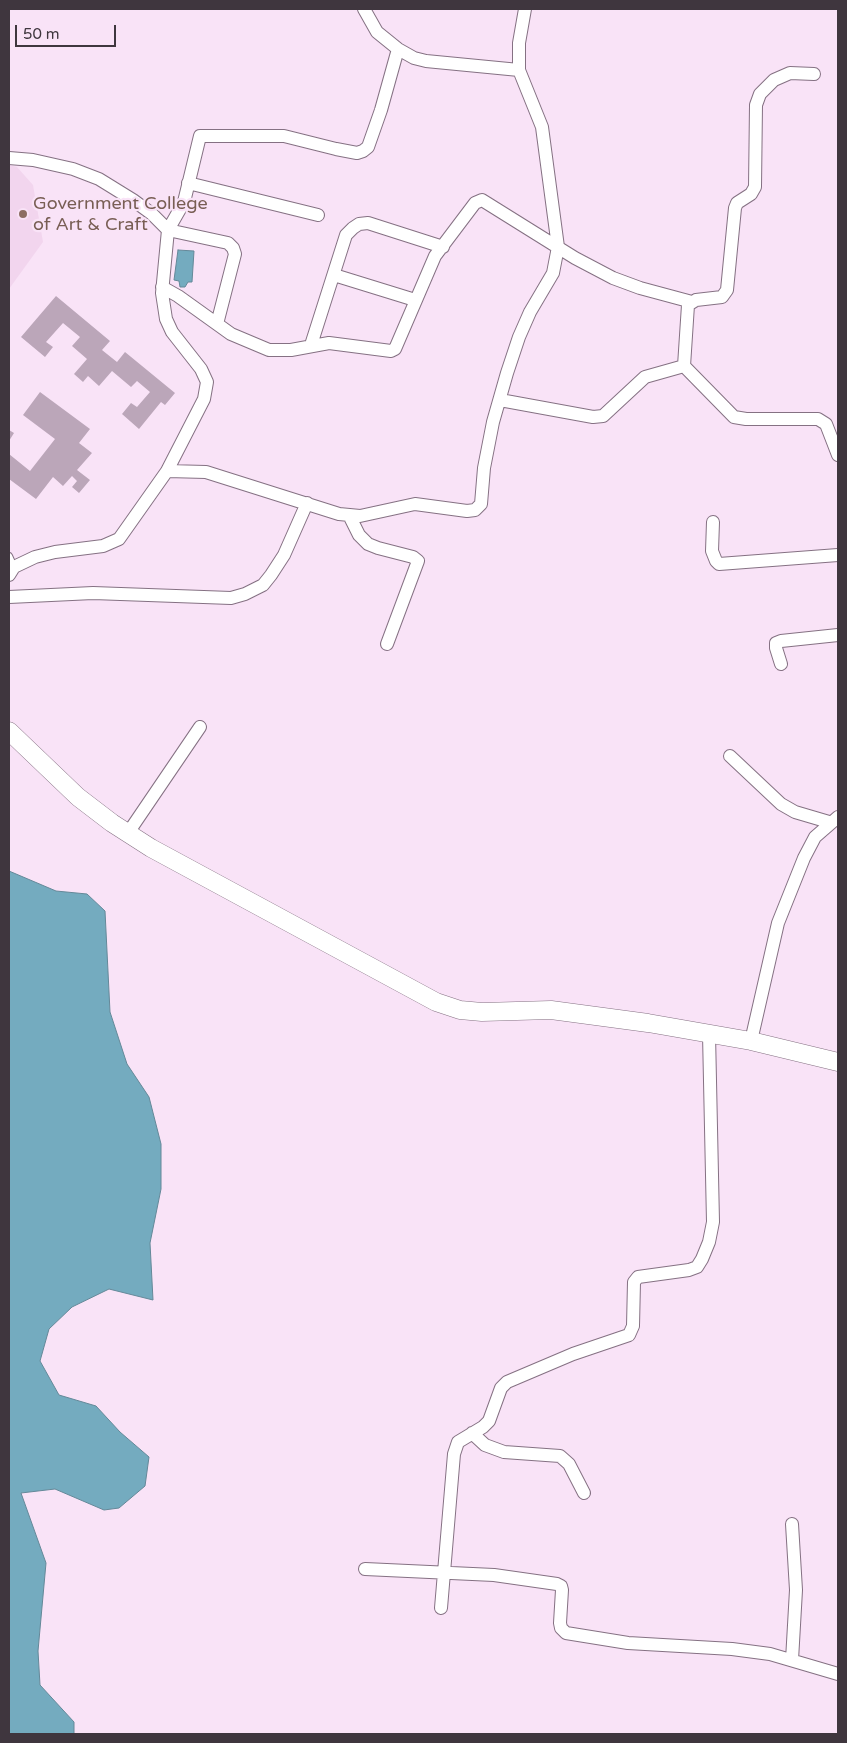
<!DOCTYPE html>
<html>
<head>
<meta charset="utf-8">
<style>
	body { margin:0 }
	#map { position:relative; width:847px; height:1743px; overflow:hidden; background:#f9e3f7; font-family:"Varela Round",sans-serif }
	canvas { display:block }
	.frame { position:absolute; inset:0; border:10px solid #3f363e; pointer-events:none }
	.scale { position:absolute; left:15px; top:25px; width:101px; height:22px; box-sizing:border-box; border:2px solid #3f363e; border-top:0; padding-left:6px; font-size:15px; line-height:18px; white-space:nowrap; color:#3f363e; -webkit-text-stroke:4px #f9e3f7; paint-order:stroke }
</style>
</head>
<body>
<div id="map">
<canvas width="847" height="1743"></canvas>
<div class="frame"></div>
<div class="scale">50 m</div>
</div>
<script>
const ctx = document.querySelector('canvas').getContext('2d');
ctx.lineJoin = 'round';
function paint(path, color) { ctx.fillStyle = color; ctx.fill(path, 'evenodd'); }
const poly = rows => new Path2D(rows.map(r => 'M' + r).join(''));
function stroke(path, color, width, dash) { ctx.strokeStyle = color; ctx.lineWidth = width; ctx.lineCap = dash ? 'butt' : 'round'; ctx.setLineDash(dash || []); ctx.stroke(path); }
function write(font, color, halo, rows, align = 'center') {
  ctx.font = font + ' "Varela Round",sans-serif'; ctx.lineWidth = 4.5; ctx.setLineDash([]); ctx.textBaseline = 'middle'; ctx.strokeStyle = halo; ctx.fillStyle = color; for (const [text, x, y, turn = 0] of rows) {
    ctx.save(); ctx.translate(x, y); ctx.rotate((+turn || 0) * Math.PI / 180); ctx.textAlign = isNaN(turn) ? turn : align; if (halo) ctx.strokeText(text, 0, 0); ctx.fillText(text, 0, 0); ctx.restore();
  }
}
const built = poly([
	[9,165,17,167,33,185,43,242,9,289]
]);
const water = poly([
	[178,250,194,251,192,282,188,282,185,287,180,287,179,281,174,280,178,250],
	[9,871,56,891,87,894,105,911,110,1012,127,1064,149,1097,161,1144,161,1189,150,1243,153,1300,109,1289,72,1307,49,1329,40,1361,59,1395,96,1406,120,1432,149,1457,145,1486,119,1508,104,1510,55,1489,21,1493,46,1563,38,1651,40,1685,74,1722,74,1734,9,1734,9,871]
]);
const building = poly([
	[56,296,110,341,102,350,117,362,125,352,175,393,165,405,161,402,139,429,122,414,131,403,137,407,150,392,137,381,131,387,112,371,99,386,88,376,83,382,74,374,87,359,72,346,80,337,63,323,46,342,53,347,45,357,21,337],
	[40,392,90,429,79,443,92,453,77,470,90,480,79,493,72,487,77,481,72,476,63,486,53,477,36,499,9,479,9,454,30,471,55,439,23,415],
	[9,430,14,433,9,441]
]);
const lane = poly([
	[9,556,14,567]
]);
const street = poly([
	[364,9,377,32,398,49,414,58,426,61,519,70],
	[9,158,33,160,73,169,99,179,133,200,152,214,168,230,162,293,166,319,172,332,201,369,207,382,204,399,167,471,119,539,103,546,55,552,35,557,14,567,9,575],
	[188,183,318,215],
	[334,275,415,300],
	[162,287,178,296,231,334,269,350,291,350,329,343,391,351,395,349,435,256,475,203,482,200,575,258,613,278,640,288,692,302],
	[217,324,235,254,233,248,228,243,168,230,184,202,200,136,284,136,336,149,357,153,363,151,368,147,381,110,398,49],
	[311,345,346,235,353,228,359,224,368,223,443,247],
	[684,366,734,417,746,419,818,419,826,424,838,455],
	[500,400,593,417,603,416,645,377,684,366,688,305,696,300,722,297,727,290,735,208,737,203,751,194,755,187,756,105,760,94,774,80,790,73,814,74],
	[167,471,206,472,339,514,360,516,415,504,467,511,475,510,481,504,484,468,493,422,507,373,519,337,530,312,553,273,558,247,542,127,519,70,519,43,525,9],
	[349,515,359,535,368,544,378,548,413,557,418,561,387,644],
	[713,522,712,551,716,561,719,564,838,555],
	[9,597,93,593,231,598,245,594,263,585,271,575,284,555,307,503],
	[781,664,776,648,776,643,781,641,838,635],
	[730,756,781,804,795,812,829,822],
	[128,833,200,727],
	[751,1041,778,923,804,858,815,837,838,817],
	[472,1433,485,1445,504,1452,560,1456,569,1464,584,1493],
	[365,1569,494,1575,557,1584,561,1586,562,1590,560,1623,561,1628,566,1633,628,1643,732,1649,770,1654,838,1674],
	[441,1608,454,1454,458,1442,483,1427,489,1421,501,1388,507,1382,573,1354,629,1335,633,1326,634,1282,638,1277,689,1270,697,1267,702,1259,709,1242,713,1222,709,1034],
	[792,1660,796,1590,792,1524]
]);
const secondary = poly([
	[9,731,78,797,112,823,151,848,436,1002,460,1010,482,1012,551,1010,648,1023,751,1041,838,1062]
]);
const markers = [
	[23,214,5,"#8d6e63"]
];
const educationNames = [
	["Government College",33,204],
	["of Art & Craft",33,225]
];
paint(built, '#f2d5ee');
paint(water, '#74abbf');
stroke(water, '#648898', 1);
paint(building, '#bba6b9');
stroke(lane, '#857183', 8);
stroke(street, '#857183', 14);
stroke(secondary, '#857183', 19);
stroke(lane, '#fff', 6);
stroke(street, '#fff', 12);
stroke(secondary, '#fff', 18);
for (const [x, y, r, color] of markers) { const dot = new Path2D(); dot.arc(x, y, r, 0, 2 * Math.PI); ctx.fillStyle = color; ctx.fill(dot); stroke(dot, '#f9e3f7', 2); }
write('18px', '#785e54', '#f9e3f7', educationNames, 'left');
</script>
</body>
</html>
